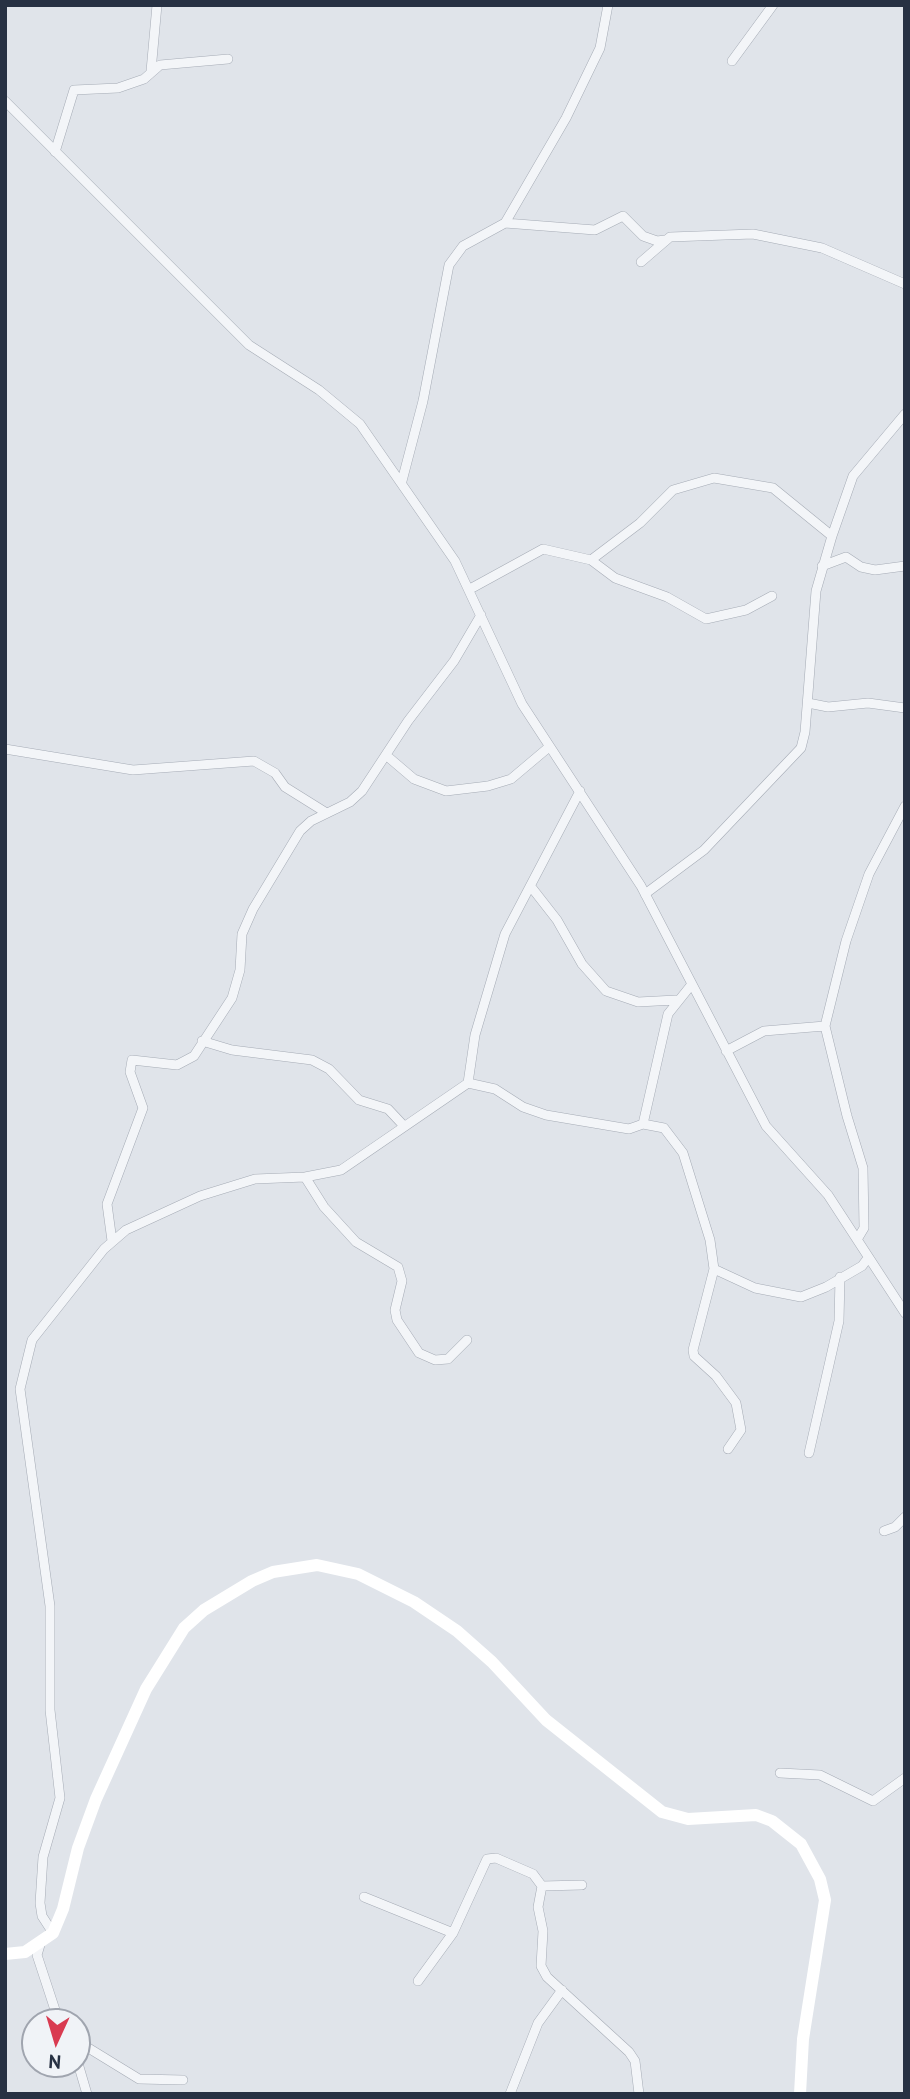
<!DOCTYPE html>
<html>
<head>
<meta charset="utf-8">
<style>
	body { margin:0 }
	#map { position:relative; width:910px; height:2099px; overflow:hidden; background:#e0e4ea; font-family:"PT Sans",sans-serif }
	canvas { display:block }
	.frame { position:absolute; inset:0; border:7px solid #273143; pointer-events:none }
	.north { position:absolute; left:21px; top:2008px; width:70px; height:70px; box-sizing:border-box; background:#f0f3f7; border:2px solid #a0a5af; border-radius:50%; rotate:184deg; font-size:19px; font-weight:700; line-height:28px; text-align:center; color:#273143 }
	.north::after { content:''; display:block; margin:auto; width:24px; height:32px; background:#d93b51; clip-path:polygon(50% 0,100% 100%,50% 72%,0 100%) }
</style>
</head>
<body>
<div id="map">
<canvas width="910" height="2099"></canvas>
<div class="frame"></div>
<div class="north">N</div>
</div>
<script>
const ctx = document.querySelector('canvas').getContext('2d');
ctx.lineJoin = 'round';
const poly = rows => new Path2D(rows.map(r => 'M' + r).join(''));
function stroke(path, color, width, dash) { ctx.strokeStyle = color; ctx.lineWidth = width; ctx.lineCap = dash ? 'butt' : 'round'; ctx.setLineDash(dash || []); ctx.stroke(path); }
const street = poly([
	[732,61,773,5],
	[151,71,157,5],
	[5,101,249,345,319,390,360,424,455,561,522,704,641,886,692,984,668,1014,643,1124,629,1129,546,1115,523,1107,495,1089,468,1083,341,1170,305,1177,255,1179,200,1196,126,1230,104,1249,32,1340,20,1389,50,1606,50,1710,60,1798,43,1857,40,1903,42,1916,53,1933],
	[55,152,74,90,118,88,144,79,160,65,228,59],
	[505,223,595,230,623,216,643,236,657,241,665,240],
	[641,262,670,237,753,234,822,248,905,284],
	[402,481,423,401,449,265,463,246,505,223,566,118,600,48,608,5],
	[591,560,640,523,673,490,714,478,773,488,832,536],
	[822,566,846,557,861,567,875,570,905,566],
	[470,589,543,549,591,560,615,578,667,597,706,619,746,610,772,596],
	[808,703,828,707,868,703,905,708],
	[5,749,133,770,254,761,275,773,285,787,325,812],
	[387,756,414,779,446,791,488,786,511,779,549,747],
	[532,888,557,920,582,964,606,991,638,1002,676,1000],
	[645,894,704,850,801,748,805,732,816,591,832,536,853,476,905,414],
	[692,984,766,1126,828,1195,905,1313],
	[202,1041,232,1050,312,1060,329,1069,359,1100,388,1109,404,1126],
	[726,1051,764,1031,825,1026],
	[468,1083,475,1035,505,934,580,791],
	[643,1124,664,1128,683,1153,710,1240,714,1269,693,1350,694,1356,716,1376,736,1403,741,1430,728,1449],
	[305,1177,324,1207,356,1242,398,1267,402,1281,395,1310,397,1320,419,1353,435,1360,448,1359,467,1340],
	[858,1238,864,1228,863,1168,847,1116,825,1026,846,941,869,874,905,806],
	[112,1241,107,1204,143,1108,130,1072,132,1060,177,1065,194,1056,232,998,240,970,242,934,253,909,300,831,311,821,350,802,362,791,408,721,454,661,481,615],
	[714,1269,755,1288,801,1297,826,1287,862,1266,868,1258],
	[809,1453,839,1321,840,1277],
	[884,1531,895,1527,905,1517],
	[780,1773,820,1775,873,1801,905,1778],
	[542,1886,582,1885],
	[364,1897,453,1933],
	[40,1945,37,1955,59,2022],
	[418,1981,453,1933,487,1859,496,1858,533,1874,542,1886,538,1907,543,1931,541,1966,547,1977,629,2052,635,2061,639,2094],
	[77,2041,139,2079,183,2080],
	[77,2060,87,2094],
	[510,2094,538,2023,562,1990]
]);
const secondary = poly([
	[5,1954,25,1952,53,1933,63,1909,78,1848,96,1799,146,1689,184,1628,204,1610,252,1581,273,1572,317,1565,358,1574,414,1602,457,1631,492,1662,546,1720,662,1812,688,1819,756,1815,772,1821,801,1844,820,1879,825,1900,803,2039,800,2094]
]);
stroke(street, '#a5abb5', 10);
stroke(street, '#f3f5f8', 9);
stroke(secondary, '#fff', 12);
</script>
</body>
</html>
